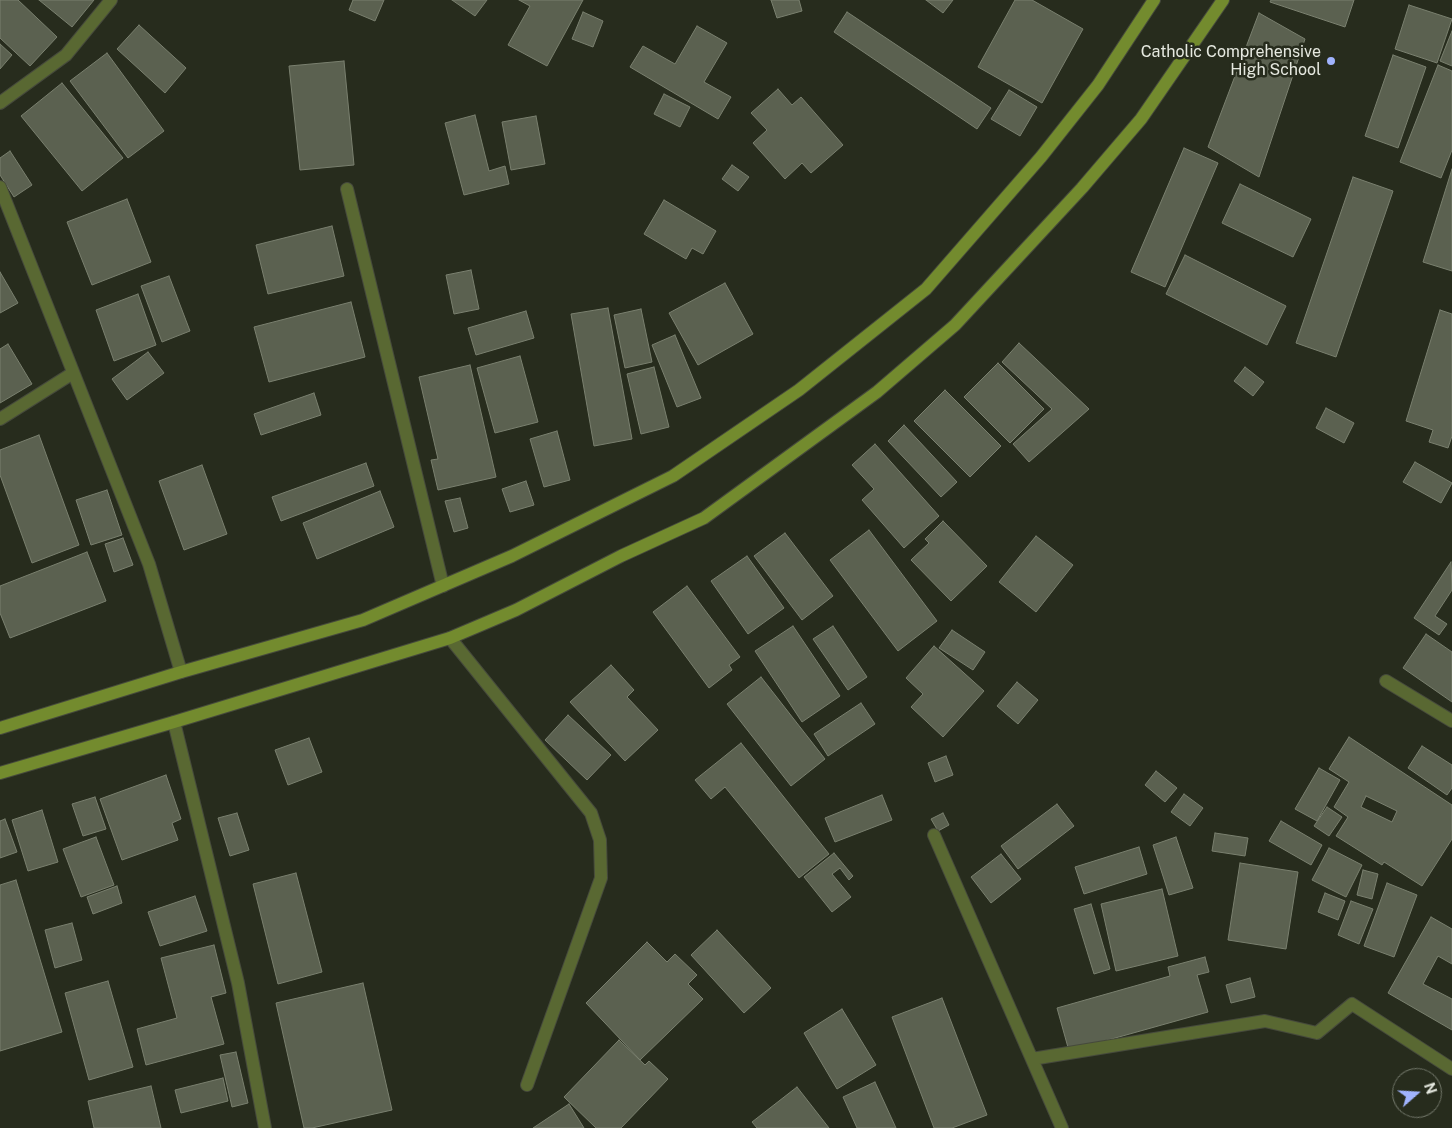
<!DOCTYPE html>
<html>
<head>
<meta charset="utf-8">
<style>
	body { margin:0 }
	#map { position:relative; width:1452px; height:1128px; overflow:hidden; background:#272c1d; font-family:"Public Sans",sans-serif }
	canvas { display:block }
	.north { position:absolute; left:1392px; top:1068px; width:50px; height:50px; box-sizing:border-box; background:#272c1d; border:1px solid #73786b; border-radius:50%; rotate:71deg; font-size:14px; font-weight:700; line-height:20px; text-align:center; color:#e6e9e0 }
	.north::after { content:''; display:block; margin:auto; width:18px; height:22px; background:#a0b3fd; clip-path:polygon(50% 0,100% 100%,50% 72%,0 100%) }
</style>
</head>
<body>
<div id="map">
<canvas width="1452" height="1128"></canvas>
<div class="north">N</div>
</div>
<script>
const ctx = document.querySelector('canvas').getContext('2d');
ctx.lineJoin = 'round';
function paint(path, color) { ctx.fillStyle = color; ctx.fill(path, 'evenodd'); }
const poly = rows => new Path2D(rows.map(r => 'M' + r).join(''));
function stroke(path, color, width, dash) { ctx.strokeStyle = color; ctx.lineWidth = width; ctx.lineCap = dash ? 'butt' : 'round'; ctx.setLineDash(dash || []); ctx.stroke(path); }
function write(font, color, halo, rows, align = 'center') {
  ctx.font = font + ' "Public Sans",sans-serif'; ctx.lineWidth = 5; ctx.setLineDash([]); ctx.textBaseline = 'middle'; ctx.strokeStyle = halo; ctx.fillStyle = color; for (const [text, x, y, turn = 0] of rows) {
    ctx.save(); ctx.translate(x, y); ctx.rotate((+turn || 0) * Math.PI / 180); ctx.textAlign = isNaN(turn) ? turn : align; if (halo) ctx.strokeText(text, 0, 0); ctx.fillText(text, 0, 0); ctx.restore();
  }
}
const building = poly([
	[0,0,18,0,57,37,30,66,0,38,0,0],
	[39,0,94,0,72,27,39,0],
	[353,0,384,0,375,21,349,10,353,0],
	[452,0,487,0,475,16,452,0],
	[519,0,583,0,547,66,508,45,530,6,519,0],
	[771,0,799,0,802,11,777,18,771,0],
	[926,0,953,0,943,13,926,0],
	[1015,0,1032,0,1083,29,1042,103,978,67,1015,0],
	[1271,0,1354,0,1345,27,1270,2,1271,0],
	[1409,5,1452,19,1437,63,1395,49,1409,5],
	[583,12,603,21,593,47,572,39,583,12],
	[847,12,991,108,977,129,834,32,847,12],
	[1259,13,1305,39,1259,177,1208,147,1259,13],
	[139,25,186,68,165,93,117,49,139,25],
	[697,26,727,43,704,82,731,97,718,119,630,67,643,46,675,64,697,26],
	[1452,31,1452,66,1440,61,1452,31],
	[0,44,12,55,0,69,0,44],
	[107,53,164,131,128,158,70,81,107,53],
	[1393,55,1426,67,1398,148,1365,136,1393,55],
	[344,61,354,165,300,170,289,66,344,61],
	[1438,65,1452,71,1452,150,1441,178,1400,162,1438,65],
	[62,83,123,158,82,191,21,116,62,83],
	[778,89,792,105,801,97,843,145,811,173,802,163,785,179,753,143,767,130,751,113,778,89],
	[1009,90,1037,107,1020,136,991,119,1009,90],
	[664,94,690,107,680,127,654,114,664,94],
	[475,115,489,171,505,166,509,184,464,195,445,123,475,115],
	[536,116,545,164,511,170,502,122,536,116],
	[1184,148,1218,163,1165,287,1131,272,1184,148],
	[10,151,32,185,14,197,0,175,0,158,10,151],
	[732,165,749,177,738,191,722,179,732,165],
	[1452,169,1452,271,1423,262,1452,169],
	[1353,177,1393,191,1336,357,1296,343,1353,177],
	[1240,184,1311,219,1293,257,1222,223,1240,184],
	[127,199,151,262,92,285,67,222,127,199],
	[664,200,716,231,703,254,692,248,686,259,644,234,664,200],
	[332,226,344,276,268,294,256,245,332,226],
	[1185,255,1286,306,1267,345,1166,294,1185,255],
	[471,270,479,309,454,314,446,275,471,270],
	[0,272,18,303,0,313,0,272],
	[169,276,190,331,162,342,141,286,169,276],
	[725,283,753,334,698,365,669,313,725,283],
	[138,294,156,345,114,361,96,310,138,294],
	[351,302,365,357,269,382,254,327,351,302],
	[608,308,632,439,594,446,571,314,608,308],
	[641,309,652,362,625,368,614,315,641,309],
	[1440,310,1452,314,1452,436,1448,448,1429,442,1433,430,1406,421,1440,310],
	[526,311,534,338,476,355,468,328,526,311],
	[675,335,701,398,677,407,652,345,675,335],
	[1019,343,1089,409,1029,462,1013,444,1052,409,1002,362,1019,343],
	[8,344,32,384,0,403,0,349,8,344],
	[148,352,164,373,127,400,112,379,148,352],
	[520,356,538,422,495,433,477,368,520,356],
	[998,363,1044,409,1010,443,964,397,998,363],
	[470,365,496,477,438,490,431,460,438,459,419,377,470,365],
	[654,367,669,427,641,434,627,374,654,367],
	[1245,367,1264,382,1253,396,1234,381,1245,367],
	[945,390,1001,446,970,477,914,421,945,390],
	[314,393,321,415,261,435,254,414,314,393],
	[1326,408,1354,423,1344,443,1316,428,1326,408],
	[904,425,957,482,941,497,888,441,904,425],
	[557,431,570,480,544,487,530,439,557,431],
	[39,435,79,545,32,563,0,475,0,450,39,435],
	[875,444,939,516,904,548,862,500,874,489,852,465,875,444],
	[1415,462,1452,483,1441,503,1403,482,1415,462],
	[366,463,374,486,281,521,272,497,366,463],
	[202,465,227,534,184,550,159,481,202,465],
	[526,481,534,505,510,512,502,489,526,481],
	[107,490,122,535,91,545,76,500,107,490],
	[380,491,394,527,317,559,303,523,380,491],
	[460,498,468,528,454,532,445,501,460,498],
	[943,521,987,566,951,601,911,560,929,543,925,539,943,521],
	[869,530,937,621,898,651,830,560,869,530],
	[785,533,833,596,802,620,754,556,785,533],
	[1036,536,1073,565,1036,612,999,582,1036,536],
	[123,538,133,565,114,572,105,544,123,538],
	[87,552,106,601,10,638,0,613,0,586,87,552],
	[747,556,784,608,748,634,711,581,747,556],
	[1451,562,1452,590,1435,616,1447,624,1439,635,1414,618,1451,562],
	[687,586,740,657,729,665,732,670,709,688,653,612,687,586],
	[793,626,840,696,802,722,755,651,793,626],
	[833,626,867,677,848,690,813,639,833,626],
	[952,630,985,652,973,670,939,648,952,630],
	[1426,634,1452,652,1452,702,1403,668,1426,634],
	[934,646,984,691,943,737,911,707,923,694,906,678,934,646],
	[611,665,634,690,627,697,658,730,625,761,570,702,611,665],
	[761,677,825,759,791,786,727,704,761,677],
	[1017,682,1038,700,1018,724,997,706,1017,682],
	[861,703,875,724,828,756,814,734,861,703],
	[568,715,611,755,587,780,545,740,568,715],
	[1349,737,1452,805,1452,839,1422,886,1384,862,1382,865,1336,836,1348,817,1334,807,1349,782,1329,769,1349,737],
	[1366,796,1397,811,1392,822,1361,807,1366,796],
	[309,738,322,772,288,785,275,750,309,738],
	[741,743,829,854,799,878,725,787,711,799,695,780,741,743],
	[1422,746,1452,765,1452,788,1447,795,1408,768,1422,746],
	[946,756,953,775,935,782,928,763,946,756],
	[1319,768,1340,780,1317,821,1295,809,1319,768],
	[1156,771,1177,788,1165,802,1145,785,1156,771],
	[166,775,181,819,172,823,178,840,122,860,100,799,166,775],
	[1184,794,1203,808,1190,826,1171,812,1184,794],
	[882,795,892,820,835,842,825,818,882,795],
	[95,797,106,829,83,836,72,804,95,797],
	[1057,804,1074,826,1018,869,1001,846,1057,804],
	[1327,807,1342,817,1329,836,1314,826,1327,807],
	[42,810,58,862,28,871,12,820,42,810],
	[237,813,249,850,230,856,218,818,237,813],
	[943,813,949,825,938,831,931,819,943,813],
	[5,819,17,852,0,858,0,821,5,819],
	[1281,821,1322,845,1311,865,1269,841,1281,821],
	[1215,833,1248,838,1245,856,1212,851,1215,833],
	[96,837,114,885,81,897,63,849,96,837],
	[1176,837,1193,888,1169,895,1153,845,1176,837],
	[1139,847,1147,874,1084,894,1075,867,1139,847],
	[1329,848,1362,865,1346,897,1312,880,1329,848],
	[834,853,853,876,849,880,840,868,832,874,851,897,832,912,804,877,834,853],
	[1001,854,1021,879,991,903,971,877,1001,854],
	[1240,863,1298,872,1286,949,1228,940,1240,863],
	[1363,870,1378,874,1372,899,1357,895,1363,870],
	[296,873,322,972,278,984,253,884,296,873],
	[16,880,62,1032,0,1051,0,885,16,880],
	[1387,883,1417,895,1394,957,1364,946,1387,883],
	[117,886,122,903,93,914,87,897,117,886],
	[1162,889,1178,956,1116,971,1101,904,1162,889],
	[1325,893,1345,901,1338,920,1318,912,1325,893],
	[195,896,207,931,160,946,148,912,195,896],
	[1351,901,1373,909,1359,944,1338,935,1351,901],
	[1091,904,1110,969,1094,974,1074,909,1091,904],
	[1431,917,1452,929,1452,964,1438,956,1423,984,1452,999,1452,1030,1388,993,1431,917],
	[72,923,82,960,55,968,45,930,72,923],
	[717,930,771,988,744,1013,691,955,717,930],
	[647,942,667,962,675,954,697,975,688,984,703,999,640,1060,586,1003,647,942],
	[214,945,226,993,211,997,224,1044,146,1065,137,1029,177,1018,161,958,214,945],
	[1205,957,1209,972,1197,975,1208,1012,1069,1051,1057,1008,1170,976,1168,967,1205,957],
	[1250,978,1255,997,1231,1003,1226,985,1250,978],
	[108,981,133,1067,89,1080,65,993,108,981],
	[363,983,392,1110,312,1128,304,1128,276,1003,363,983],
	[942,998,987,1115,952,1128,934,1128,892,1017,942,998],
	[842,1009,876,1065,837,1089,804,1033,842,1009],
	[619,1040,645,1065,649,1061,668,1079,621,1128,596,1128,564,1097,619,1040],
	[236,1052,248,1103,232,1107,220,1055,236,1052],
	[223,1078,228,1101,181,1113,175,1090,223,1078],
	[875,1082,896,1128,857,1128,843,1097,875,1082],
	[151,1086,161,1128,94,1128,88,1101,151,1086],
	[797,1087,829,1128,757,1128,752,1122,797,1087],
	[569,1104,584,1128,533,1128,569,1104]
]);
const minor = poly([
	[0,103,66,55,111,0],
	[0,187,149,564,181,672],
	[347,189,443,586],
	[0,419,73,373],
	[450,638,591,813,600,840,601,878,527,1085],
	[1386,681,1452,721],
	[174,722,238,983,265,1128],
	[934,835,1062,1128],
	[1032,1059,1265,1021,1317,1033,1352,1004,1452,1069]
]);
const secondary = poly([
	[0,728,181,672,363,620,512,556,673,476,799,390,926,289,1041,157,1098,85,1154,0],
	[0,773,174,722,450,638,516,610,621,556,704,518,877,392,955,325,1082,188,1141,119,1223,0]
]);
const markers = [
	[1331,61,5,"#a0b3fd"]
];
const poiNames = [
	["Catholic Comprehensive",1321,52],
	["High School",1321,70]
];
paint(building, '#5b6150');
stroke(building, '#7a806f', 1);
stroke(minor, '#464a3c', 14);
stroke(secondary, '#464a3c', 14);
stroke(minor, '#596832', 12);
stroke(secondary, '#738b2e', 12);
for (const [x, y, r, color] of markers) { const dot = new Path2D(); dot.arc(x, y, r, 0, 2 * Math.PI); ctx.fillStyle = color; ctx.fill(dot); stroke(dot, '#272c1d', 2); }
write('16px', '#e6e9e0', '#272c1d', poiNames, 'right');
</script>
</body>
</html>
